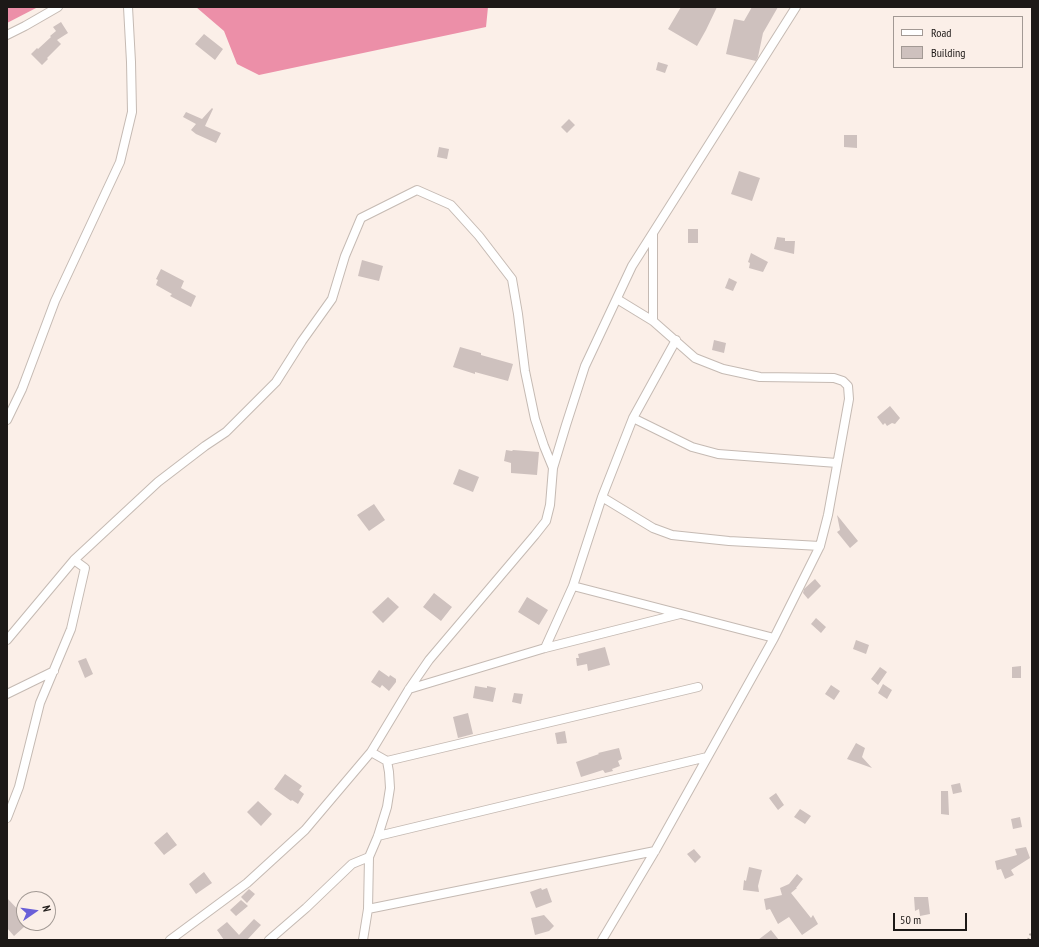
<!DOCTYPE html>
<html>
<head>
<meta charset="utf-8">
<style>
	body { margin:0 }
	#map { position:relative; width:1039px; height:947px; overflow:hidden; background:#fbefe8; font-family:"PT Sans Narrow",sans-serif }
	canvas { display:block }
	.frame { position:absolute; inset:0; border:8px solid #1d1917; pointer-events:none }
	.legend { position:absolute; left:893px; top:16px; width:130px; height:52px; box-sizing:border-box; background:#fbefe8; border:1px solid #a29994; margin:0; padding:5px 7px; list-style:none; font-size:12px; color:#1d1917 }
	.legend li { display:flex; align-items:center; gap:8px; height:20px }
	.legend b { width:20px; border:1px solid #a29994 }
	.north { position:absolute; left:16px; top:891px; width:40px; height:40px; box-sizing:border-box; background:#fbefe8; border:1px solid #a29994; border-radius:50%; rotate:77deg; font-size:11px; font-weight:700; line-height:16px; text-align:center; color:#1d1917 }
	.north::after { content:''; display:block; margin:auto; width:14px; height:18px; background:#6a5fd8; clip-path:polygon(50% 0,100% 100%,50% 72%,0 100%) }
	.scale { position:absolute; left:893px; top:913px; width:74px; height:18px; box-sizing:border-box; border:2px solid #1d1917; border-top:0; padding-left:5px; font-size:12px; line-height:14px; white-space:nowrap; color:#1d1917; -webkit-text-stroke:3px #fbefe8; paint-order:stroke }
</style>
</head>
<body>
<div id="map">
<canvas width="1039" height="947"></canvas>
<div class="frame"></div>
<ul class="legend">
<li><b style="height:5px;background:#fff"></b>Road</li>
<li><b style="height:11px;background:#cec1be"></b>Building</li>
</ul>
<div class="north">N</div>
<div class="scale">50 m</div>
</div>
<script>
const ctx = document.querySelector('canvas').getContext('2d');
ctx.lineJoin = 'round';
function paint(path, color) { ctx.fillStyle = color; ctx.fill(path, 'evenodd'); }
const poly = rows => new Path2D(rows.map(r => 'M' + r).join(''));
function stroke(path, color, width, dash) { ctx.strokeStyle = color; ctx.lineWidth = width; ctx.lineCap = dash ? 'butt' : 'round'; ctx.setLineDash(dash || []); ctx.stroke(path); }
const forest = poly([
	[7,7,38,7,7,23],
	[196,7,488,7,486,27,259,75,237,64,224,31]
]);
const building = poly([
	[681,7,717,7,706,30,697,46,668,29],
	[752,7,778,7,763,33,758,57,756,61,726,54,734,19,744,21],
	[61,22,68,33,57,40,61,44,47,58,48,59,42,65,31,54,37,48,38,49,51,37,50,36,56,31,53,27],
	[204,34,223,49,215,60,195,44],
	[658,62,668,65,665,73,656,70],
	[212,108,213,109,205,126,221,133,216,143,196,134,191,130,196,124,183,117,186,112,202,119],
	[569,119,575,125,567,133,561,127],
	[844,135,857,135,857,148,844,147],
	[439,147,449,149,447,159,437,157],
	[739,171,760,178,752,201,731,194],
	[688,229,698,229,698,243,688,243],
	[777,237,785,238,785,241,795,241,794,254,774,249],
	[751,253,768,262,763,272,749,268,750,263,748,262],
	[362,260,383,266,379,281,358,276],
	[161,269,184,281,181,288,196,296,191,307,170,296,172,294,156,285,158,280,156,279],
	[729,278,737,282,733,291,725,288],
	[714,340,726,343,724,353,712,350],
	[460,347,481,353,481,355,513,364,508,381,475,372,475,374,453,367],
	[890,406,900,418,895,424,892,423,887,426,885,423,883,425,877,417],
	[506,450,512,451,513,450,539,452,537,475,511,473,511,463,504,461],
	[459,469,479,477,473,492,453,484],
	[374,504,385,520,369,531,357,515],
	[837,515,858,541,850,548,837,532,840,530],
	[815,579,821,586,808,599,803,593,804,589],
	[434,593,452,607,441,621,423,607],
	[388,597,399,607,383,623,372,612],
	[527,597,548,610,539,625,518,612],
	[816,618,826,627,821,633,811,624],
	[856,640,869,645,866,654,853,649],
	[605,647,610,665,588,671,587,664,577,666,576,658,579,658,578,654],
	[86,658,93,674,85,678,78,661],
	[1021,666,1021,678,1012,678,1012,667],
	[880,667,887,672,878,685,871,679],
	[379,670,389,677,390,675,396,679,396,682,389,691,382,685,380,688,371,682],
	[883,684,892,690,887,699,878,693],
	[831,685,840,691,834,700,825,694],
	[475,686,487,688,487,686,496,688,493,702,473,698],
	[514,693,523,694,521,704,512,702],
	[468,713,473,734,458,738,453,717],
	[565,731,567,743,557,744,555,733],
	[856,743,865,748,862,757,872,768,847,759],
	[619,748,622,759,618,761,620,766,612,769,613,771,605,773,603,770,581,777,576,762,599,754,598,753],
	[285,774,302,786,299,790,304,794,298,804,292,800,291,801,274,789],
	[960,783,962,792,953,794,951,785],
	[941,791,948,791,949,815,941,814],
	[776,793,784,805,778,810,769,798],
	[258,801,272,814,261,826,247,812],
	[800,809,811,816,805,824,794,817],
	[1020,817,1022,827,1013,829,1011,819],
	[167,832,177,845,164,855,154,843],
	[1026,847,1030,858,1011,870,1014,875,1005,879,1001,869,997,870,995,861,1017,855,1015,849],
	[694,849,701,857,695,863,687,854],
	[749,867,762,870,758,886,759,892,743,890,744,880,746,881],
	[204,872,212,883,196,894,189,884],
	[797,874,803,879,796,888,797,888,791,893,811,918,813,915,818,924,802,935,789,917,778,924,770,909,766,910,764,899,782,895,780,888,789,884],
	[541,888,542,890,547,888,552,902,536,908,530,892],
	[249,889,255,894,247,903,241,897],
	[914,897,928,897,930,914,920,916,919,909,915,911],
	[7,898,24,916,24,927,14,936,7,928],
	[241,900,248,906,236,916,230,910],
	[544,915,554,926,549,931,535,935,531,918],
	[254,919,261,925,247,940,224,940,217,930,227,922,239,935],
	[771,930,779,940,758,940]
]);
const path = poly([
	[1028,940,1032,930]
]);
const street = poly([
	[7,35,25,26,58,7],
	[653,321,653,234],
	[633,418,692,447,718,454,837,463],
	[7,420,22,389,55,301,120,162,132,112,131,62,128,7],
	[602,497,653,528,672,535,729,541,820,546],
	[573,586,774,638],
	[7,640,74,560,158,482,205,446,226,432,276,382,302,341,332,299,345,256,361,218,417,190,451,205,479,236,512,279,518,314,525,371,535,419,544,446,553,468],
	[545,648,573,586,602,497,633,418,676,340],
	[409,689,545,648,680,614],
	[7,694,54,671],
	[387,761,698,687],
	[7,818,19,787,40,703,71,629,85,568,74,560],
	[378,836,707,757],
	[368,909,655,851],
	[170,940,247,883,305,830,371,752,409,689,429,660,535,535,546,521,550,505,553,468,566,425,585,366,632,266,796,7],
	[269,940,306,908,352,864,369,857],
	[363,940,368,909,369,857,378,836,387,807,390,788,389,772,387,761,371,752],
	[602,940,655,851,774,638,820,546,828,515,849,399,848,386,843,381,834,378,760,377,723,369,695,358,653,321,617,299]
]);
paint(forest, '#ec8fa8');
paint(building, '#cec1be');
stroke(street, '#c5bab3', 10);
stroke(path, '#b3aaa4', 2, [2, 3]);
stroke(street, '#fff', 8);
</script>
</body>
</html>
